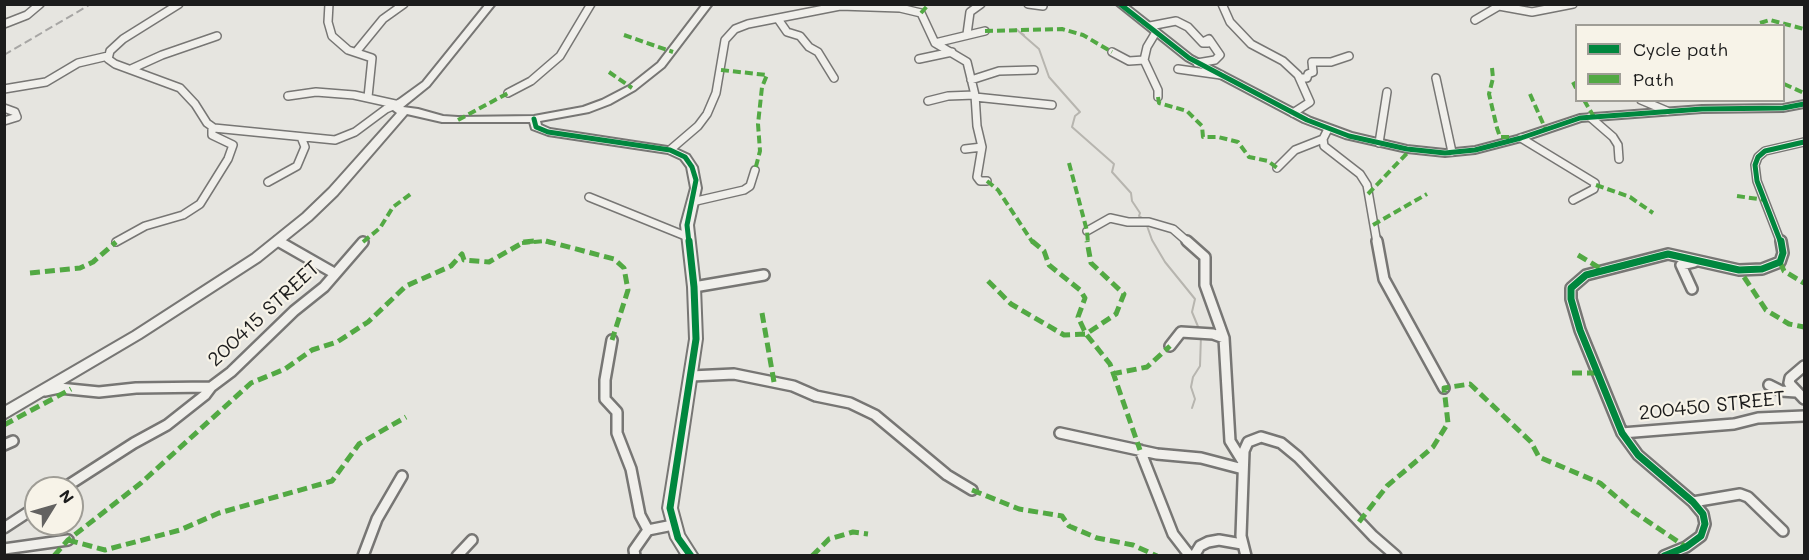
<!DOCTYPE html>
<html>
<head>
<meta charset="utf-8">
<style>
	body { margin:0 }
	#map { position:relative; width:1809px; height:560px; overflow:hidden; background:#e6e5e0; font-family:Mali,sans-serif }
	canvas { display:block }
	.frame { position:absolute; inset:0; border:6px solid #1c1c1c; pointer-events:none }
	.legend { position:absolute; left:1575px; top:24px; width:210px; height:78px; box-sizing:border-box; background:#f7f3e8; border:2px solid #9f9d96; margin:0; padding:8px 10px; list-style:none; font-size:18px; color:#1c1c1c }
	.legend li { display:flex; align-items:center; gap:12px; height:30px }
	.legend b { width:30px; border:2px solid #9f9d96 }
	.north { position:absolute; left:24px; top:476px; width:60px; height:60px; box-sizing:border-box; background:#f7f3e8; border:2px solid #9f9d96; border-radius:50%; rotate:53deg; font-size:16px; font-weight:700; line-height:24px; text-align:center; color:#1c1c1c }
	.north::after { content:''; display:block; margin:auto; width:21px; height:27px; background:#636261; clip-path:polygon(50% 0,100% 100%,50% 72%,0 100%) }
</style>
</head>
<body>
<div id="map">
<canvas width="1809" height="560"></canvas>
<div class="frame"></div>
<ul class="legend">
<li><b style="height:8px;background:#00873e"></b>Cycle path</li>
<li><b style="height:8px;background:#52a943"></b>Path</li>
</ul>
<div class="north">N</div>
</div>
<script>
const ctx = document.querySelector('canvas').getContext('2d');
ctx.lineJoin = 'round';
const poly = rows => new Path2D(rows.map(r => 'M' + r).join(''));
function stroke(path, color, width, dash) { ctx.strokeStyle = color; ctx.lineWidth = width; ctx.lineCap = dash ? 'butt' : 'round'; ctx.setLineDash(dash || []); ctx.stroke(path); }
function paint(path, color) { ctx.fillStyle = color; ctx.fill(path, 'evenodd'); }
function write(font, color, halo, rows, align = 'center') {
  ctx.font = font + ' Mali,sans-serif'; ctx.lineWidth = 4.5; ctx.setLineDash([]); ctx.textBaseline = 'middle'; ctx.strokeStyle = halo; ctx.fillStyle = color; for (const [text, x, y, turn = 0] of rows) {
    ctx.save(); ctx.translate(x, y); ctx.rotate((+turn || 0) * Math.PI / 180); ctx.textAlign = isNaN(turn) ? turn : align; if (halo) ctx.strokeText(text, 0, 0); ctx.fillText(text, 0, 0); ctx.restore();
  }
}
const stream = poly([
	[1016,29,1039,49,1049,77,1080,112,1075,116,1072,127,1114,164,1112,172,1131,193,1132,201,1140,213,1139,216,1144,219],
	[1020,32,1024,35],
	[1146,223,1152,240,1165,262,1195,299,1192,312,1199,329],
	[1192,408,1195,399,1191,387,1193,377,1200,366,1201,335]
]);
const streetFar1 = poly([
	[179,4,123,39,110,51,108,59,115,64,180,88,195,104,207,123,214,128,335,140,355,132,386,109,400,103],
	[329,4,328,22,332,36,348,50,372,58,368,97],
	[1028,4,1043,6],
	[1222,4,1230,22,1251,44,1283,61,1298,75,1310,102,1293,113],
	[778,19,787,32,800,36,809,47,818,52,834,78],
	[1475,20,1499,6,1532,12,1573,4],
	[4,24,27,15,40,4],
	[1150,26,1176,21,1188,27,1203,43,1208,43,1205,41,1209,39,1220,55,1215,60,1197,63],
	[1156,32,1147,47,1144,60,1158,90,1158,97],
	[967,34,970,12,981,4],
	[935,43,985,31],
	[356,52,383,19,404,4],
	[1112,52,1129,61,1144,60],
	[919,59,952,52],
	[131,69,162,55,217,36],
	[1178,69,1221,75],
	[1300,78,1307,78,1308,74,1313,72,1312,62,1331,62,1349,56],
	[1436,78,1452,152],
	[971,80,999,71,1034,70],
	[4,89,46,82,78,63,108,56],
	[508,93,531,81,560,56,591,4],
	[288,96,316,92,354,95,395,104],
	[975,97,1052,105],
	[1641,100,1667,111],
	[928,101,948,96,975,95],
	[4,108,15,112,17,117,4,121],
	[1590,117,1613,137,1618,145,1619,159],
	[1328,129,1323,139,1324,146,1360,174,1367,185,1377,243],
	[1521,138,1595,183,1594,189,1573,200],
	[1379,143,1387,92],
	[965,149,982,147],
	[670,150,698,126,707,114,716,93,725,40,735,29,748,24,840,6,900,8,921,13,935,43,967,62,975,95,977,126,982,147,977,177,980,181,987,181],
	[1277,168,1295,150,1323,139],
	[268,182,297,166,305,147,301,137],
	[589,197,688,237],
	[692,202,744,190,750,186,755,170],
	[1087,231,1110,218,1128,222,1149,222,1173,229,1189,243],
	[277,241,280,243],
	[116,242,145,226,183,215,200,204,228,159,233,145,212,135,212,127],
	[1781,243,1757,181,1755,165,1758,157,1765,151,1804,142]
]);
const street = poly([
	[278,241,334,273],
	[1187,241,1205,257,1205,285,1224,338,1230,441,1243,462],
	[1377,241,1384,279,1444,388],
	[694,287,764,275],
	[1692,289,1681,265,1694,262],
	[612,340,605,380,605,399,617,412,617,433,631,469,640,515,648,530],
	[1170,346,1181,332,1213,334,1224,338],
	[1804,366,1790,378,1789,383,1804,399],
	[691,376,734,374,793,386,816,396,850,403,875,415,947,475,972,490],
	[1769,385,1781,391,1796,392],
	[45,391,59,388,99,392,136,388,211,387,231,372,294,311,324,287,363,242],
	[1060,433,1157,454,1201,458,1243,469],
	[1622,433,1734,424,1758,418,1804,416],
	[4,445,13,441],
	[1140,450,1173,534,1190,556],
	[64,488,134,443,167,425,205,395,211,387],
	[1693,502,1740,494,1748,497,1783,531],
	[4,528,36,507],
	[648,530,673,525],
	[4,549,68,540],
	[363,556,377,519,402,476],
	[457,556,472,540],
	[635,556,634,550,648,530],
	[1194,556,1200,546,1208,542,1219,540,1242,544],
	[1246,556,1241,536,1244,451,1248,442,1261,437,1281,443,1298,457,1373,536,1396,556],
	[1664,556,1686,547,1701,536,1705,524,1703,514,1693,502,1638,455,1622,433,1580,330,1571,299,1571,288,1586,275,1668,254,1739,270,1762,269,1780,262,1783,253,1781,241]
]);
const secondary = poly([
	[486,4,495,4,429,86,403,107,418,109,443,116,458,117,534,116,583,107,602,100,629,86,658,63,703,4,712,4,664,67,635,90,610,104,589,112,540,121,541,125,550,129,674,148,689,155,697,167,701,188,693,225,700,287,702,339,677,508,684,534,698,556,682,556,671,538,663,508,690,339,688,287,681,225,691,188,687,167,681,159,668,153,548,135,532,129,530,122,442,122,407,114,337,195,311,220,260,261,141,338,4,419,4,407,133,332,252,255,303,214,329,189,397,113,393,110,394,103,423,82,486,4],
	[1116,4,1126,4,1192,56,1311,118,1352,133,1407,146,1445,150,1475,147,1517,136,1580,115,1702,106,1783,105,1804,101,1804,107,1783,111,1702,112,1581,121,1525,140,1475,153,1445,156,1407,152,1345,138,1303,122,1186,60,1116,4]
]);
const rail = poly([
	[4,55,91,4]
]);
const quietFar1 = poly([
	[921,13,929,4],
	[1760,23,1770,20,1804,29],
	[985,31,1062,29,1083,35,1112,52],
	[624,35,673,52],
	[1492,68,1493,78,1489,94,1497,128,1500,137,1512,137],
	[721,70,767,75,762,87,758,124,760,151,755,170],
	[609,72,632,88],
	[1573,82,1576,88],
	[1784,84,1804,93],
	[1530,94,1545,128],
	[1158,97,1159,103,1187,111,1202,126,1203,137,1218,137,1238,142,1249,157,1268,161,1277,168],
	[1584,100,1594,117],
	[458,120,508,93],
	[1069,163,1087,231,1088,243],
	[987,181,998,190,1033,243],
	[1596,185,1630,197,1653,213],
	[1368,194,1411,149],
	[1737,196,1765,200],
	[1373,225,1427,194],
	[363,242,380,228,393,207,412,193],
	[522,243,544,241,552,243]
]);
const quiet = poly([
	[546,241,614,259,624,268,628,290,612,340],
	[1032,241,1044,251,1049,265,1080,290,1085,298,1078,317,1086,334,1110,364,1140,450],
	[1578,255,1603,270],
	[1780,262,1784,271,1804,283],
	[30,273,80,268,93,262,116,242],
	[1744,277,1766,310,1789,324,1804,327],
	[988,281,1011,304,1064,335,1086,334,1116,314,1124,294,1091,263,1087,241],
	[762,313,774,382],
	[1572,373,1596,373],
	[1112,374,1147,367,1170,346],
	[4,425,71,389],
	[972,490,1019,509,1062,516,1069,526,1097,538,1133,545,1157,556],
	[1359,522,1387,486,1433,447,1448,423,1444,388,1470,384,1531,442,1539,457,1600,483,1634,512,1686,547],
	[68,540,105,550,180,530,219,513,332,481,359,444,406,417],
	[54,556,68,540,141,483,251,383,285,369,312,350,337,342,368,322,406,286,451,266,462,254,464,260,489,262,524,242,535,241],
	[812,556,829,539,853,532,868,534]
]);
const cyclewayFar1 = poly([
	[1120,4,1189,58,1307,120,1349,136,1407,149,1445,153,1475,150,1521,138,1580,118,1702,109,1783,108,1804,104],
	[534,119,536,127,548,132,670,150,685,157,692,167,696,180,687,225,689,243],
	[1781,243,1757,181,1755,165,1758,157,1765,151,1804,142]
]);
const cycleway = poly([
	[689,241,694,287,696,339,670,508,678,538,691,556],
	[1664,556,1686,547,1701,536,1705,524,1703,514,1693,502,1638,455,1622,433,1580,330,1571,299,1571,288,1586,275,1668,254,1739,270,1762,269,1780,262,1783,253,1781,241]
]);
const streetNames = [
	["200415 STREET",264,314,-43],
	["200450 STREET",1712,406,-6]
];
stroke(stream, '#b7b5af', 2);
stroke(streetFar1, '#777674', 10);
stroke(street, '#777674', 14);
stroke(secondary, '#777674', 4);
stroke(streetFar1, '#f0efeb', 7);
stroke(street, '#f0efeb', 9);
paint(secondary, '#f0efeb');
stroke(rail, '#a7a6a4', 2, [8, 4]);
stroke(quietFar1, '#52a943', 4, [8, 4]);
stroke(quiet, '#52a943', 5, [10, 5]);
stroke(cyclewayFar1, '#00873e', 5);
stroke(cycleway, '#00873e', 7);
write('20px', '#1c1c1c', '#f7f3e8', streetNames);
</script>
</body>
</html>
